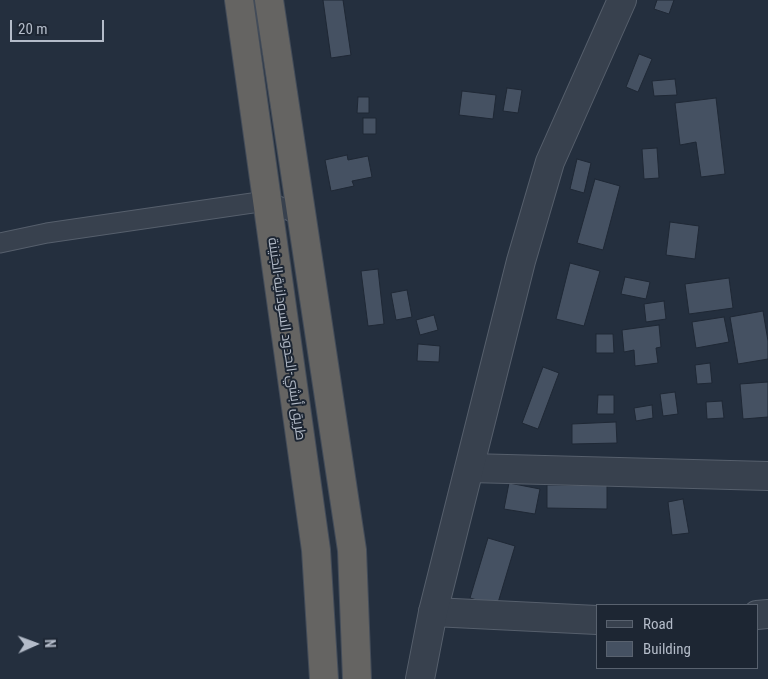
<!DOCTYPE html>
<html>
<head>
<meta charset="utf-8">
<style>
	body { margin:0 }
	#map { position:relative; width:768px; height:679px; overflow:hidden; background:#242f3e; font-family:"Roboto Condensed",sans-serif }
	canvas { display:block }
	.legend { position:absolute; left:596px; top:604px; width:162px; height:65px; box-sizing:border-box; background:#1d2633; border:1px solid #59626f; margin:0; padding:6px 9px; list-style:none; font-size:15px; color:#b4bcc9 }
	.legend li { display:flex; align-items:center; gap:10px; height:25px }
	.legend b { width:25px; border:1px solid #59626f }
	.north { position:absolute; left:10px; top:619px; width:50px; height:50px; -webkit-text-stroke:4px #1d2633; paint-order:stroke; rotate:88deg; font-size:14px; font-weight:700; line-height:20px; text-align:center; color:#b4bcc9 }
	.north::after { content:''; display:block; margin:auto; width:18px; height:22px; background:#b4bcc9; clip-path:polygon(50% 0,100% 100%,50% 72%,0 100%) }
	.scale { position:absolute; left:10px; top:20px; width:94px; height:22px; box-sizing:border-box; border:2px solid #b4bcc9; border-top:0; padding-left:6px; font-size:15px; line-height:18px; white-space:nowrap; color:#b4bcc9; -webkit-text-stroke:4px #1d2633; paint-order:stroke }
</style>
</head>
<body>
<div id="map">
<canvas width="768" height="679"></canvas>
<ul class="legend">
<li><b style="height:6px;background:#38414e"></b>Road</li>
<li><b style="height:14px;background:#455162"></b>Building</li>
</ul>
<div class="north">N</div>
<div class="scale">20 m</div>
</div>
<script>
const ctx = document.querySelector('canvas').getContext('2d');
ctx.lineJoin = 'round';
function paint(path, color) { ctx.fillStyle = color; ctx.fill(path, 'evenodd'); }
const poly = rows => new Path2D(rows.map(r => 'M' + r).join(''));
function stroke(path, color, width, dash) { ctx.strokeStyle = color; ctx.lineWidth = width; ctx.lineCap = dash ? 'butt' : 'round'; ctx.setLineDash(dash || []); ctx.stroke(path); }
function write(font, color, halo, rows, align = 'center') {
  ctx.font = font + ' "Roboto Condensed",Cairo,sans-serif'; ctx.lineWidth = 4; ctx.setLineDash([]); ctx.textBaseline = 'middle'; ctx.strokeStyle = halo; ctx.fillStyle = color; for (const [text, x, y, turn = 0] of rows) {
    ctx.save(); ctx.translate(x, y); ctx.rotate((+turn || 0) * Math.PI / 180); ctx.textAlign = isNaN(turn) ? turn : align; if (halo) ctx.strokeText(text, 0, 0); ctx.fillText(text, 0, 0); ctx.restore();
  }
}
const building = poly([
	[323,0,343,0,351,55,331,58,323,0],
	[657,0,674,0,669,14,654,9,657,0],
	[639,54,652,59,638,92,626,87,639,54],
	[675,79,677,95,654,96,652,81,675,79],
	[507,88,522,90,518,113,503,111,507,88],
	[462,91,496,95,493,119,459,115,462,91],
	[358,97,369,97,369,113,357,113,358,97],
	[716,98,725,174,701,177,696,142,680,145,675,103,716,98],
	[363,118,376,118,376,134,363,134,363,118],
	[657,148,659,178,644,179,642,149,657,148],
	[347,155,348,160,368,156,372,177,352,181,354,186,331,191,325,160,347,155],
	[577,159,591,163,584,193,570,189,577,159],
	[595,179,620,186,603,250,577,243,595,179],
	[670,222,699,226,695,259,666,255,670,222],
	[570,263,600,271,584,326,556,319,570,263],
	[378,269,384,324,368,326,361,271,378,269],
	[625,277,650,282,646,299,621,294,625,277],
	[729,278,733,308,689,314,685,284,729,278],
	[407,290,412,317,396,320,391,293,407,290],
	[664,301,666,319,646,322,644,304,664,301],
	[763,311,768,341,768,359,738,364,730,317,763,311],
	[434,315,438,330,420,335,416,320,434,315],
	[724,317,729,342,696,348,692,322,724,317],
	[659,325,661,347,656,348,658,363,635,366,634,350,624,352,622,330,659,325],
	[596,334,613,334,614,353,596,353,596,334],
	[418,344,440,346,439,362,417,361,418,344],
	[710,363,712,383,697,384,695,365,710,363],
	[543,367,559,373,538,429,522,423,543,367],
	[768,382,768,417,743,419,740,384,768,382],
	[675,392,678,414,663,416,660,394,675,392],
	[598,395,614,395,614,414,597,414,598,395],
	[722,401,724,418,707,419,706,402,722,401],
	[652,405,653,418,636,421,634,408,652,405],
	[616,422,617,443,572,444,572,424,616,422],
	[509,483,540,489,535,514,504,509,509,483],
	[547,485,607,485,607,509,547,508,547,485],
	[683,499,689,533,672,535,668,502,683,499],
	[488,538,515,546,497,606,470,598,488,538]
]);
const service = poly([
	[0,243,47,233,266,201,300,215]
]);
const minor = poly([
	[470,468,768,476],
	[433,612,597,620],
	[757,615,768,614]
]);
const tertiary = poly([
	[420,679,433,612,521,261,550,162,622,0]
]);
const trunk = poly([
	[239,0,316,550,324,679],
	[269,0,352,550,357,679]
]);
const streetNames = [
	["طريق أبشي-الحدود السودانية-الجنينة",286,339,82]
];
paint(building, '#455162');
stroke(building, '#1f2835', 1);
stroke(service, '#565f6c', 21);
stroke(minor, '#565f6c', 30);
stroke(tertiary, '#565f6c', 30);
stroke(trunk, '#434c59', 30);
stroke(service, '#38414e', 19);
stroke(minor, '#38414e', 28);
stroke(tertiary, '#38414e', 28);
stroke(trunk, '#656462', 28);
write('14px', '#b4bcc9', '#1d2633', streetNames);
</script>
</body>
</html>
